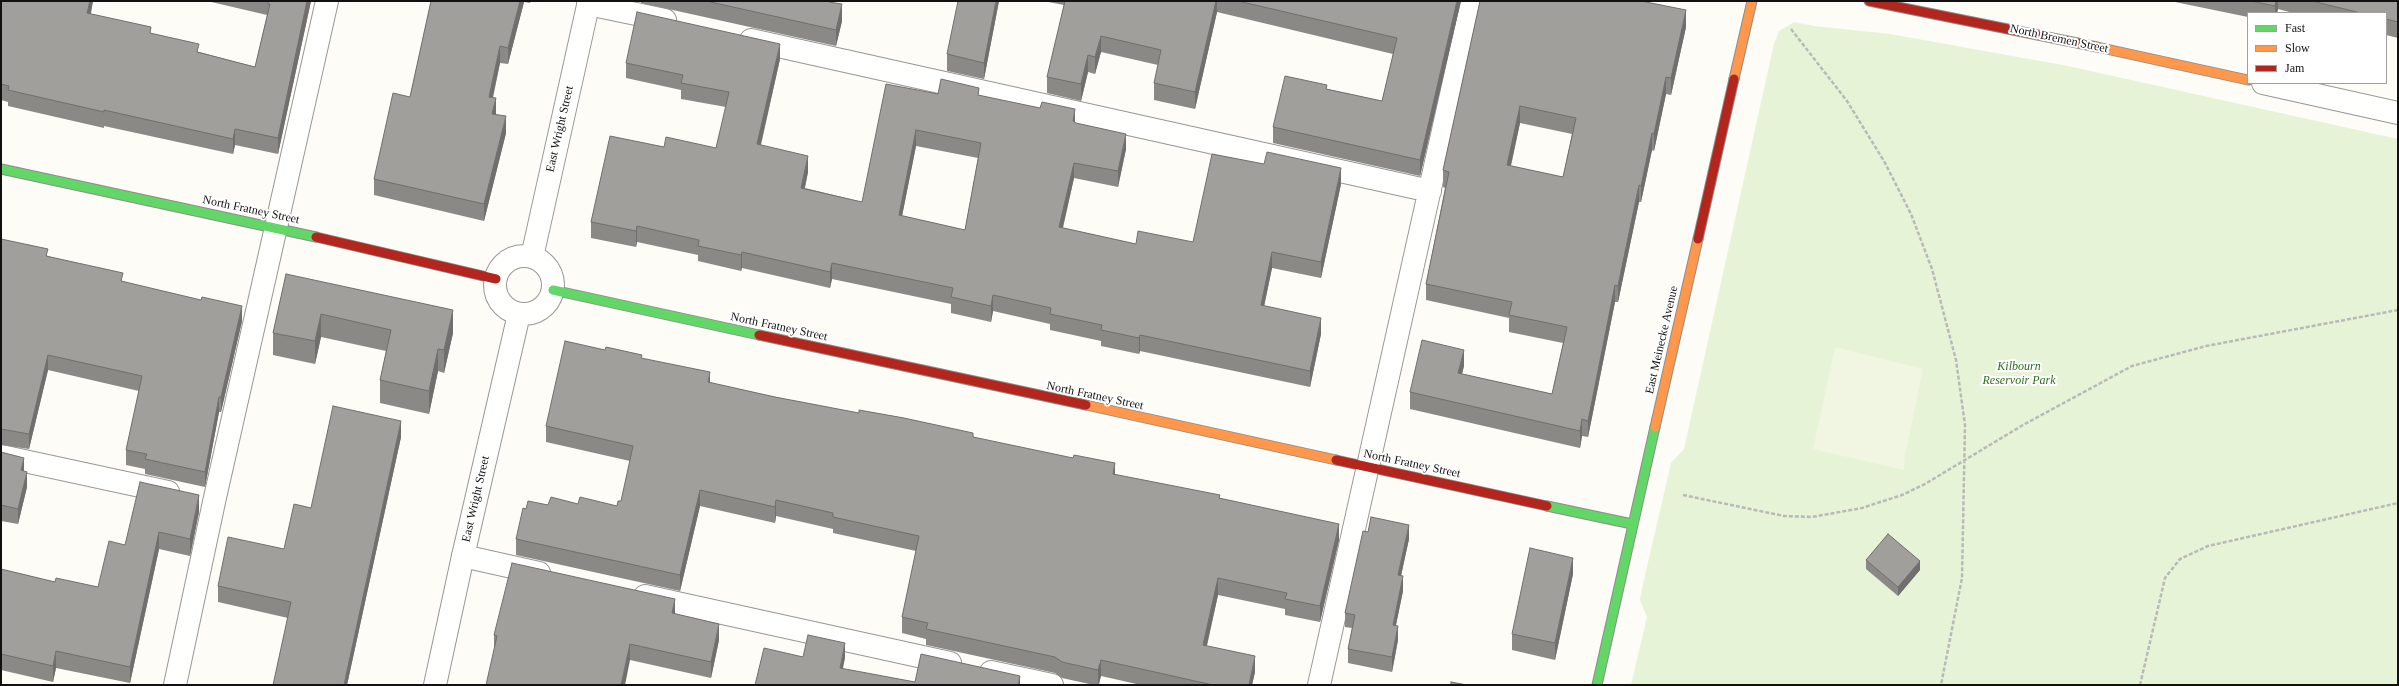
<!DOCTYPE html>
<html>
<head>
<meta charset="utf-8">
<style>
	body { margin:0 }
	#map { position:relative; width:2399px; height:686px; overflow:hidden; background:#fdfcf7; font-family:Georgia,serif }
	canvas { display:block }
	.frame { position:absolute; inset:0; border:2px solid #111; pointer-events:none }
	.legend { position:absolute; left:2247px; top:12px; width:140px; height:72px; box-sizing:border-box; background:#fff; border:1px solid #a0a0a0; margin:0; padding:5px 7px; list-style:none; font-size:12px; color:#111 }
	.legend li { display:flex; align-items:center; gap:8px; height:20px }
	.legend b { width:20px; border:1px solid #a0a0a0 }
</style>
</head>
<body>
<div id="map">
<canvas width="2399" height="686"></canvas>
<div class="frame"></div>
<ul class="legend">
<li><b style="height:5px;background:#63d668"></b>Fast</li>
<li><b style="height:5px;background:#ff974d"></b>Slow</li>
<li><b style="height:5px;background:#b3261e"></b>Jam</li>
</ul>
</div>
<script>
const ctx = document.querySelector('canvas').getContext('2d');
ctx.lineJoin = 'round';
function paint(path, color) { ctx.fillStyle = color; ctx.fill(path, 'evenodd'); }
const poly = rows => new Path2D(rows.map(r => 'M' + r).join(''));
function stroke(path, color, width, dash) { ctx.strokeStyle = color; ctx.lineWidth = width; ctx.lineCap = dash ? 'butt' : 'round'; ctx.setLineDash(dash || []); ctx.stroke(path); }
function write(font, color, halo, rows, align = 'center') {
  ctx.font = font + ' Georgia,serif'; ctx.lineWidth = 4; ctx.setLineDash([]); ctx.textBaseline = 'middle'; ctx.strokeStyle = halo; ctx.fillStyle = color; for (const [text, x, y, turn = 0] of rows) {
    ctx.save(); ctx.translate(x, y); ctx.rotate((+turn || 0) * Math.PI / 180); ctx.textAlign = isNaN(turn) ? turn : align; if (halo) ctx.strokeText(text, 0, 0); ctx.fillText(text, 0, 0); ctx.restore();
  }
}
const green = poly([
	[1794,22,1814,26,1890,34,2068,66,2398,139,2398,685,1631,685,1647,617,1640,600,1643,584,1671,463,1684,449,1774,44,1779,31]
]);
const pitch = poly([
	[1835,347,1923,369,1905,456,1904,470,1813,449]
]);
const path = poly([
	[1791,29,1847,101,1884,161,1911,214,1932,269,1956,360,1965,425,1962,578,1941,685],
	[1683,495,1784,516,1812,517,1862,508,1902,495,1925,484,2023,425,2132,366,2206,346,2398,310],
	[2140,685,2165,578,2180,559,2208,546,2398,503]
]);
const lane = poly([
	[588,4,665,20],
	[751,40,1430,191],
	[1,456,168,492],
	[463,556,539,573],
	[645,596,950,663],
	[991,672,1052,685],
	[175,685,214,502,327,1],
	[1319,685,1472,1]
]);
const street = poly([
	[2263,83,2398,113],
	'495 285a29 29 0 1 1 58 0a29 29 0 1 1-58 0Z',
	[532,257,589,1],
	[435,685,463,556,519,314]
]);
const fast = poly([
	[1,169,316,237],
	[553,290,759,335],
	[1547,506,1632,524],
	[1597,685,1655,427]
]);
const slow = poly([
	[2097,47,2248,80],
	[1734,79,1752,1],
	[1086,405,1336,460],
	[1655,427,1698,239]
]);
const jam = poly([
	[1869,1,2097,47],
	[316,237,496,279],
	[1698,239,1734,79],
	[759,335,1086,405],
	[1336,460,1547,506]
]);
const wall = poly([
	[1,1,93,1,91,14,151,33,199,52,255,67,267,15,207,1,311,1,278,154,235,145,233,154,104,126,104,128,8,106,8,102,1,100],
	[431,1,531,1,530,3,524,2,508,64,500,63,493,98,496,114,506,133,484,221,374,195,374,179,410,97],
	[641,1,833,1,833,2,842,21,836,46,641,3],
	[999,1,984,79,947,71,947,54],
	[1043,1,1461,1,1420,176,1273,143,1273,127,1327,89,1382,101,1393,54,1217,12,1195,109,1154,100,1154,83,1158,65,1101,52,1095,74,1088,72,1081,101,1047,93,1047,77,1064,5],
	[1480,1,1686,27,1671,95,1666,94,1654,151,1652,150,1641,202,1639,202,1618,302,1615,302,1588,437,1582,436,1580,448,1410,409,1410,392,1464,366,1462,374,1552,394,1563,343,1509,332,1509,318,1426,300,1426,284,1445,188,1443,187,1443,170],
	[1520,123,1572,134,1563,177,1511,166],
	[2175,1,2398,1,2398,38,2386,35,2386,13,2293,13,2278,9,2277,13,2248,13,2248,17,2175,2],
	[780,59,761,145,808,172,805,188,862,202,938,94,979,95,1075,123,1126,149,1118,187,1074,178,1063,228,1136,244,1193,242,1341,184,1321,278,1272,268,1264,306,1321,334,1310,387,1140,351,1139,354,1101,346,1101,341,1050,330,1050,324,993,311,991,322,951,313,951,304,832,279,830,288,742,268,741,271,698,261,698,255,637,242,636,247,591,238,591,222,664,147,716,148,726,107,681,99,681,90,626,78,626,63],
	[916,146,978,158,965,230,902,216],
	[1,239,48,256,242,321,221,412,219,412,205,487,145,474,145,469,126,465,126,450,139,391,48,370,29,449,1,445],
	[286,274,453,333,444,373,438,371,429,414,380,403,380,380,386,351,321,337,315,364,273,355,273,333],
	[642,358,710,383,775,397,973,437,1115,475,1220,498,1339,540,1320,622,1285,615,1285,609,1218,595,1207,646,1255,672,1252,685,1141,685,1101,676,1099,685,1094,685,1062,678,1055,673,926,645,926,639,902,633,902,617,916,551,833,533,833,529,776,516,775,523,700,506,680,591,516,555,516,539,526,509,548,505,578,504,617,506,621,501,630,461,546,442,546,426],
	[401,437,347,685,273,685,288,618,218,602,218,586,284,549,311,508],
	[1,452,24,471,27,487,18,524,1,521],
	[199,512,190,556,159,549,130,683,56,668,53,682,1,670,1,569,55,582,98,587,125,545],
	[1368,532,1409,539,1401,576,1403,591,1396,625,1398,640,1392,672,1348,663,1348,649,1352,628,1345,627,1345,613],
	[1866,560,1920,570,1898,596,1866,569],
	[1573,574,1555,660,1512,650,1512,634],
	[675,614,719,640,711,678,630,660,494,647,494,635]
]);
const shadedWall = poly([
	[90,1,93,1,87,29,87,13],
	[307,1,311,1,278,154,278,138],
	[520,1,524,1,524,2,508,64,508,48],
	[996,1,999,1,984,79,984,63],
	[1216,1,1217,1,1217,12,1195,109,1195,92],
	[1457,1,1461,1,1420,176,1420,160],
	[2276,1,2278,1,2278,9,2277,13,2275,13,2275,6],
	[842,4,842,21,836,46,836,30],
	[1686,10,1686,27,1671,95,1671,78],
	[1101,36,1101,52,1095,74,1095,57],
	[780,44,780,59,757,160,757,144],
	[500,46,500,63,489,113,489,97],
	[1088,55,1088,72,1081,101,1081,84],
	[1666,77,1666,94,1654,151,1654,134],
	[496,98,496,115,492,114],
	[1520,106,1520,123,1507,182,1507,165],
	[1075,109,1075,125,1073,121],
	[506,116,506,133,484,221,484,204],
	[235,129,235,145,233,154,233,139],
	[916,130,916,146,899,231,899,215],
	[1652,133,1652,150,1641,202,1641,186],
	[1126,134,1126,149,1118,187,1118,171],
	[808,156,808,172,801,204,801,188],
	[1074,163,1074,178,1059,243,1059,227],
	[1341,168,1341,184,1321,278,1321,262],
	[1639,185,1639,202,1618,302,1618,286],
	[637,226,637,242,636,247,636,231],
	[742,252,742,268,741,271,741,255],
	[1272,252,1272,268,1261,321,1261,305],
	[832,263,832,279,830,288,830,272],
	[1615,285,1615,302,1588,437,1588,421],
	[993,295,993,311,991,322,991,306],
	[242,306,242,321,221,412,221,397],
	[453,310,453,333,444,373,444,350],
	[321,314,321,337,315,364,315,341],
	[1321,318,1321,334,1310,387,1310,371],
	[1140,335,1140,351,1139,354,1139,338],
	[438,349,438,371,429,414,429,391],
	[1464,350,1464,366,1458,389,1458,373],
	[48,355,48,370,29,449,29,434],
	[710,372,710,388,708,382],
	[219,397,219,412,205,487,205,472],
	[1582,419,1582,436,1580,448,1580,431],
	[401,421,401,437,347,685,344,685],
	[24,458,24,474,21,470],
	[1115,463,1115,480,1113,474],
	[27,472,27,487,18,524,18,509],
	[700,490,700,506,680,591,680,575],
	[199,495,199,512,190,556,190,539],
	[776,500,776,516,775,523,775,507],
	[1339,524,1339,540,1320,622,1320,606],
	[1409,525,1409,539,1398,589,1398,575],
	[159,532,159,549,130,683,130,667],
	[1573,558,1573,574,1555,660,1555,643],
	[1920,561,1920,570,1898,596,1898,587],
	[1403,576,1403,591,1393,639,1393,625],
	[1218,578,1218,595,1203,661,1203,645],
	[675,599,675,615,672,613],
	[719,624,719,640,711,678,711,662],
	[1398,626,1398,640,1392,672,1392,657],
	[845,643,845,658,840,683,840,668],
	[630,644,630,660,625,685,621,685],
	[56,651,56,668,53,682,53,666],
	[1255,656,1255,672,1252,685,1249,685],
	[1101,660,1101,676,1098,685,1098,670],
	[1020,676,1020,685,1018,685]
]);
const building = poly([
	[1,1,90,1,87,13,151,27,150,33,199,44,197,52,255,67,270,4,268,4,268,1,307,1,278,138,235,129,233,139,104,110,104,112,8,90,9,86,1,84,1,1],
	[431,1,520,1,508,48,500,46,489,97,496,98,492,114,506,116,484,204,374,179,393,93,410,97,431,1],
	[706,1,830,1,829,2,842,4,836,30,706,1],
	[958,1,996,1,984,63,947,54,958,1],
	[1065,1,1216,1,1195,92,1154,83,1161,50,1101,36,1095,57,1088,55,1081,84,1047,77,1065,1],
	[1238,1,1457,1,1420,160,1273,127,1285,76,1327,85,1326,89,1382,101,1397,38,1238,1],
	[1480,1,1641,1,1686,10,1671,78,1666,77,1654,134,1652,133,1641,186,1639,185,1618,286,1615,285,1588,421,1582,419,1580,431,1410,392,1422,340,1464,350,1458,373,1552,394,1567,327,1509,315,1512,302,1426,284,1449,172,1443,170,1480,1],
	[1520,106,1576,118,1563,177,1507,165,1520,106],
	[2251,1,2276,1,2275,6,2251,1],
	[2312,1,2398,1,2398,22,2386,19,2386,13,2361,13,2312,1],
	[637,12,780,44,757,144,808,156,801,188,862,202,886,84,938,94,941,79,979,88,978,95,1040,108,1042,102,1075,109,1073,121,1076,123,1126,134,1118,171,1074,163,1059,227,1136,244,1138,231,1193,242,1212,154,1264,164,1267,152,1341,168,1321,262,1272,252,1261,305,1321,318,1310,371,1140,335,1139,338,1101,330,1102,325,1050,314,1051,308,993,295,991,306,951,297,953,288,832,263,830,272,742,252,741,255,698,246,699,240,637,226,636,231,591,222,610,136,664,147,666,137,716,148,729,92,681,83,683,75,626,63,637,12],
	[916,130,981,143,965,230,899,215,916,130],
	[1,239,48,249,46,256,123,273,121,281,201,300,202,297,242,306,221,397,219,397,205,472,145,459,147,454,126,450,142,376,48,355,29,434,1,429,1,239],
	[286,274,453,310,444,350,438,349,429,391,380,380,391,330,321,314,315,341,273,333,286,274],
	[565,341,605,350,606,347,642,355,641,358,710,372,708,382,775,397,859,413,859,410,904,418,973,433,973,437,1073,458,1074,455,1115,463,1113,474,1220,495,1219,498,1339,524,1320,606,1285,599,1287,593,1218,578,1203,645,1255,656,1249,685,1213,685,1101,660,1098,670,1062,662,1055,657,926,629,928,623,902,617,919,536,833,517,833,513,776,500,775,507,700,490,680,575,516,539,523,508,526,509,528,501,548,505,551,497,578,504,580,497,617,506,618,501,621,501,633,446,546,426,565,341],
	[333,406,401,421,344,685,273,685,291,602,218,586,228,537,284,549,294,504,311,508,333,406],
	[1,452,24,458,21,470,27,472,18,509,1,505,1,452],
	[140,482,199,495,190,539,159,532,130,667,56,651,53,666,1,654,1,569,55,582,56,578,98,587,109,541,125,545,140,482],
	[1371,517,1409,525,1398,575,1403,576,1393,625,1398,626,1392,657,1348,649,1355,615,1345,613,1363,531,1368,532,1371,517],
	[1888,534,1920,561,1898,587,1866,560,1888,534],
	[1530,548,1573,558,1555,643,1512,634,1530,548],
	[512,563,675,599,672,613,719,624,711,662,630,644,621,685,486,685,497,636,494,635,512,563],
	[808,635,845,643,840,668,915,682,921,654,1020,676,1018,685,755,685,764,648,803,657,808,635],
	[1451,682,1467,685,1451,685,1451,682]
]);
const streetNames = [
	["North Bremen Street",2059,39,12],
	["East Wright Street",560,129,-77],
	["North Fratney Street",251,210,12],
	["North Fratney Street",779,327,12],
	["East Meinecke Avenue",1662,340,-77],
	["North Fratney Street",1095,396,12],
	["North Fratney Street",1412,464,12],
	["East Wright Street",476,499,-77]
];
const parkNames = [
	["Kilbourn",2019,367],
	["Reservoir Park",2019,381]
];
paint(green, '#e7f3d7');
paint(pitch, '#f0f6e1');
stroke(lane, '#979795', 24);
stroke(street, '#979795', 24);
stroke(fast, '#8e8d8b', 11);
stroke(slow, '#8e8d8b', 11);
stroke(jam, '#8e8d8b', 11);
stroke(path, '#b9b9b8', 2.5, [4, 2]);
stroke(lane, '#fffffe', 22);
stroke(street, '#fffffe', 22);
stroke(fast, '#63d668', 9);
stroke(slow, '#ff974d', 9);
stroke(jam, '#b3261e', 9);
paint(wall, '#8a8986');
paint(shadedWall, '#716f6d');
paint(building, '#a19f9c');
stroke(building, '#716f6d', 1);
write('12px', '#111', '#fff', streetNames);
write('italic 12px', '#2f6b1f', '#fff', parkNames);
</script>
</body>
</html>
